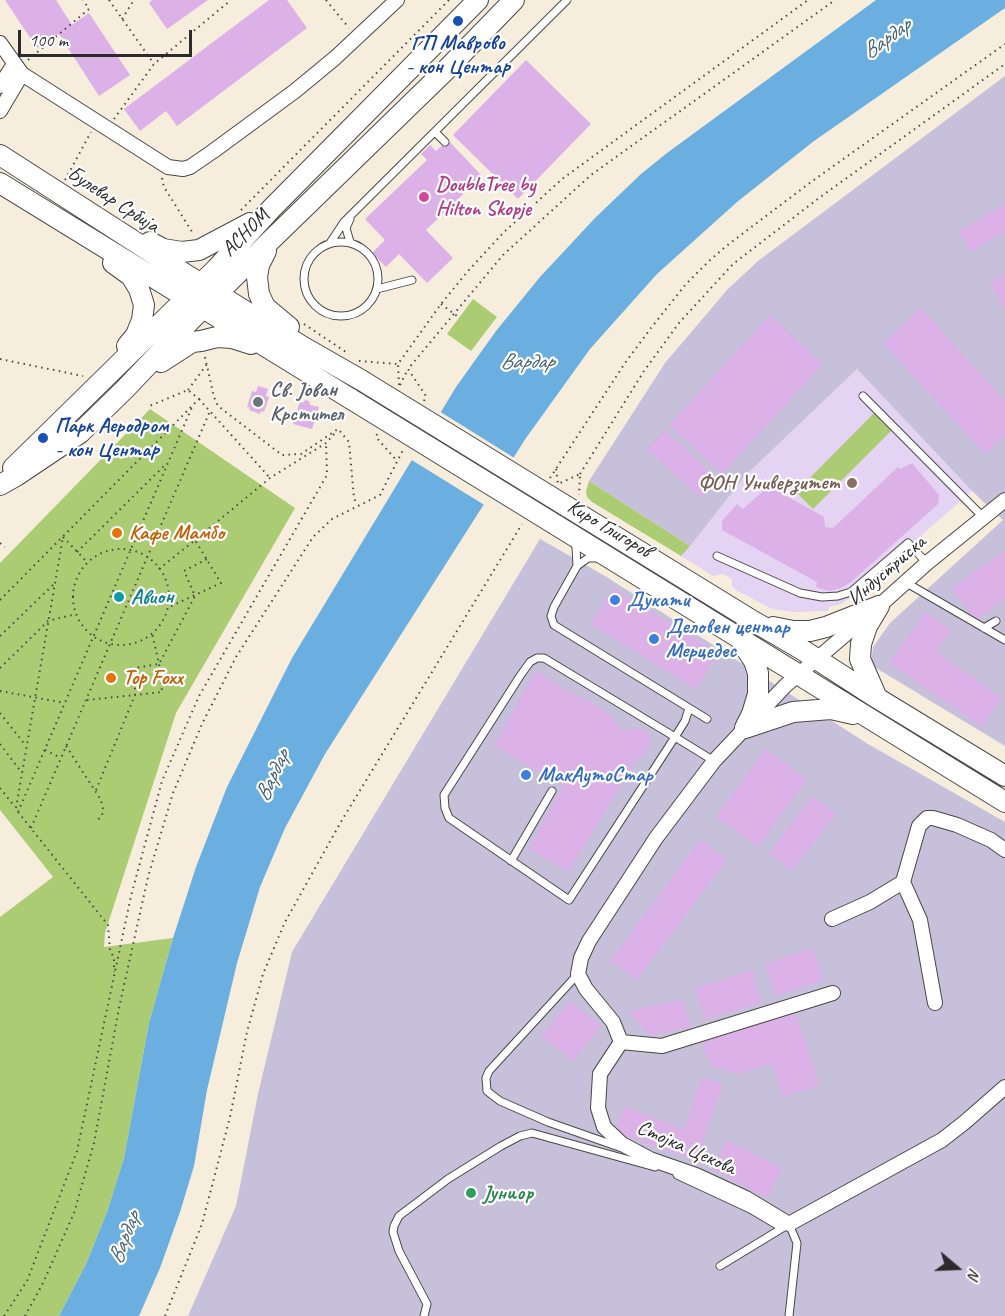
<!DOCTYPE html>
<html>
<head>
<meta charset="utf-8">
<style>
	body { margin:0 }
	#map { position:relative; width:1005px; height:1316px; overflow:hidden; background:#f7eddc; font-family:Caveat,sans-serif }
	canvas { display:block }
	.north { position:absolute; left:927px; top:1238px; width:60px; height:60px; -webkit-text-stroke:4px #fff; paint-order:stroke; rotate:109deg; font-size:16px; font-weight:700; line-height:24px; text-align:center; color:#2b2b2b }
	.north::after { content:''; display:block; margin:auto; width:21px; height:27px; background:#2b2b2b; clip-path:polygon(50% 0,100% 100%,50% 72%,0 100%) }
	.scale { position:absolute; left:18px; top:30px; width:174px; height:27px; box-sizing:border-box; border:3px solid #2b2b2b; border-top:0; padding-left:8px; font-size:18px; line-height:21px; white-space:nowrap; color:#2b2b2b; -webkit-text-stroke:4px #fff; paint-order:stroke }
</style>
</head>
<body>
<div id="map">
<canvas width="1005" height="1316"></canvas>
<div class="north">N</div>
<div class="scale">100 m</div>
</div>
<script>
const ctx = document.querySelector('canvas').getContext('2d');
ctx.lineJoin = 'round';
function paint(path, color) { ctx.fillStyle = color; ctx.fill(path, 'evenodd'); }
const poly = rows => new Path2D(rows.map(r => 'M' + r).join(''));
function stroke(path, color, width, dash) { ctx.strokeStyle = color; ctx.lineWidth = width; ctx.lineCap = dash ? 'butt' : 'round'; ctx.setLineDash(dash || []); ctx.stroke(path); }
function write(font, color, halo, rows, align = 'center') {
  ctx.font = font + ' Caveat,sans-serif'; ctx.lineWidth = 4.5; ctx.setLineDash([]); ctx.textBaseline = 'middle'; ctx.strokeStyle = halo; ctx.fillStyle = color; for (const [text, x, y, turn = 0] of rows) {
    ctx.save(); ctx.translate(x, y); ctx.rotate((+turn || 0) * Math.PI / 180); ctx.textAlign = isNaN(turn) ? turn : align; if (halo) ctx.strokeText(text, 0, 0); ctx.fillText(text, 0, 0); ctx.restore();
  }
}
const built = poly([
	[857,369,972,491,852,596,841,604,829,607,828,611,794,612,772,609,736,590,732,586,732,579,723,574,713,576,681,556,745,476]
]);
const industrial = poly([
	[1005,76,1005,746,871,665,873,647,890,623,1003,520,972,491,857,369,745,476,690,546,589,481,665,363,727,290,758,261],
	[540,539,605,576,868,744,1005,822,1005,1316,188,1316,236,1206,258,1094,292,952]
]);
const green = poly([
	[473,299,497,317,471,351,447,334],
	[150,409,295,508,176,713,105,933,104,947,173,938,149,1023,124,1158,107,1212,86,1264,59,1316,0,1316,0,917,53,877,0,810,0,563],
	[874,413,891,431,813,509,796,492],
	[589,481,690,546,681,556,592,502,587,497,586,491]
]);
const water = poly([
	[876,0,1005,0,1005,8,814,141,737,202,657,274,590,349,526,438,325,754,285,828,260,887,237,963,207,1090,194,1166,180,1212,160,1268,139,1316,59,1316,86,1264,107,1212,124,1158,149,1023,173,938,196,867,227,787,292,658,456,387,496,331,540,277,595,218,641,174,667,153]
]);
const pier = poly([
	[439,411,516,459,486,506,410,459]
]);
const building = poly([
	[5,0,56,0,72,25,89,13,130,75,99,96,59,34,37,48],
	[152,0,208,0,167,29,149,3],
	[269,0,287,0,307,28,177,126,166,111,140,131,124,109],
	[526,60,591,124,518,199,453,135],
	[448,140,482,176,426,230,453,258,427,283,399,254,386,267,372,253,385,240,365,219,427,160,421,154,430,145,436,151],
	[1005,204,1005,232,971,252,959,231],
	[1005,274,1005,310,990,282],
	[921,308,1005,401,1005,436,985,454,883,343],
	[770,315,823,364,722,474,669,425],
	[258,386,268,389,266,396,269,397,264,412,261,411,260,414,249,410,250,408,247,407,252,391,256,392],
	[305,400,309,401,310,405,319,407,312,429,293,424,300,401,303,403],
	[665,430,718,479,701,498,647,449],
	[912,463,939,495,938,504,851,582,841,588,829,591,816,587,817,582,722,530,722,521,737,504,743,509,769,486,824,517,825,527,833,528,898,467,900,469],
	[1005,550,1005,598,976,620,952,588],
	[613,588,718,653,696,689,590,624],
	[925,612,951,630,936,652,1002,698,982,727,889,663],
	[536,671,572,694,591,702,606,712,625,732,633,728,643,729,649,735,650,744,645,754,637,759,568,872,528,848,563,787,494,745],
	[765,749,807,780,758,847,716,817],
	[812,796,836,814,792,871,769,853],
	[700,840,727,860,637,980,610,961],
	[813,948,824,980,775,996,765,964],
	[752,970,761,1003,705,1020,695,988],
	[682,999,691,1027,650,1036,628,1012],
	[570,1001,601,1026,573,1061,541,1036],
	[794,1010,820,1085,783,1097,772,1063,740,1074,711,1066,702,1042],
	[702,1077,723,1085,696,1161,615,1132,624,1107,684,1129],
	[727,1140,782,1168,767,1198,712,1169]
]);
const path = poly([
	[109,0,154,64],
	[326,0,349,28],
	[122,19,134,0],
	[28,60,89,9,83,0],
	[114,119,154,64,231,0],
	[162,178,164,187,194,235],
	[65,180,91,132],
	[241,210,449,0],
	[441,304,457,316],
	[304,324,349,354],
	[205,357,214,397,218,406,282,455,301,454,338,429,349,442,354,498,357,505],
	[0,359,83,376],
	[359,361,398,364],
	[399,385,398,364,441,304,468,271,504,232,562,179,808,0],
	[400,385,408,369],
	[188,390,207,364],
	[199,399,270,478],
	[424,401,426,396,408,369,503,255,591,175,835,0],
	[377,434,376,437,397,461],
	[556,469,558,484,580,474,579,495],
	[580,474,644,371,679,323,733,264,819,198,1005,64],
	[550,478,625,363,651,328,686,284,708,262,725,247,811,182,1005,44],
	[63,537,88,563],
	[195,540,270,478,326,443,335,433],
	[0,543,5,547],
	'73 597a48 48 0 1 1 96 0a48 48 0 1 1-96 0Z',
	[77,552,167,463],
	[159,569,195,540,221,583,167,608],
	[0,600,199,399,188,390,147,407],
	[0,636,54,584],
	[0,668,48,621,76,614],
	[0,691,65,703],
	[87,700,135,695,135,668,159,664,195,596,184,571,207,559],
	[0,713,26,746],
	[0,744,22,773],
	[66,746,101,800,103,809,102,816,96,821],
	[45,750,61,758],
	[0,788,15,807],
	[96,790,135,695,162,692,159,664,152,633],
	[16,808,63,537],
	[18,812,192,407],
	[18,812,108,925,110,950,114,958,114,972],
	[31,828,210,411],
	[4,1316,27,1281,77,1151,131,896,162,781,199,696,327,475,326,443],
	[25,1316,43,1283,74,1213,94,1143,119,1008,148,877,173,793,202,724,236,657,313,537,332,519,380,495,404,448],
	[165,1316,202,1224,230,1117,247,1032,263,974,285,922,342,820,522,524]
]);
const lane = poly([
	[435,132,445,142],
	[350,219,346,228,350,242],
	'304 279a37 37 0 1 1 74 0a37 37 0 1 1-74 0Z',
	[330,243,344,222,567,0],
	[377,289,412,280],
	[863,396,983,517],
	[574,542,576,547,577,566],
	[717,556,800,593,822,597,838,596,851,592,908,543,927,563],
	[600,558,588,558,577,566,554,607,551,616,554,625,707,719],
	[905,582,1005,640],
	[984,628,996,621],
	[689,708,685,721,675,737,569,900,449,818,445,808,444,795,520,676,530,662,537,658,544,658,675,737,714,761],
	[511,861,552,791],
	[578,974,489,1071,486,1078,487,1091,500,1101,548,1122,619,1147],
	[677,1175,750,1209,782,1228],
	[720,1266,789,1224,797,1243,789,1316],
	[424,1316,427,1304,399,1251,393,1232,394,1226,399,1216,448,1179,501,1146,520,1136,532,1133,655,1167]
]);
const street = poly([
	[0,43,22,74,168,167,183,169,190,167,212,152,295,91,335,58,397,0],
	[0,86,14,64],
	[0,111,22,74],
	[1005,500,927,563,879,606,785,686,714,761,656,838,589,941,581,958,578,974,586,989,613,1022,621,1042,600,1074,598,1108,604,1127,622,1144,650,1159,696,1175,746,1198,789,1224,942,1140,965,1122,1005,1087],
	[832,919,870,902,903,882],
	[935,1003,920,920,903,882,919,826,927,818,933,818,957,825,991,840,1005,850],
	[621,1042,662,1046,833,993]
]);
const secondary = poly([
	[0,155,185,274,305,348,361,380],
	[0,183,351,399],
	[150,242,163,249,182,252,199,250,250,223],
	[266,251,259,265,257,277,259,294,265,307,289,327],
	[113,263,131,276,139,289,144,305,142,320,136,335,127,346],
	[161,362,192,342,201,341,217,337,232,338,251,344],
	[13,468,216,269,272,208,478,0],
	[0,485,16,476,80,433,125,389,186,325,270,241,447,69,514,0],
	[566,506,753,621,801,649,877,698,1005,776],
	[556,525,1005,802],
	[773,627,793,631,810,631,826,627,879,606],
	[742,643,754,661,758,673,758,694,752,714,745,728],
	[877,698,860,659,861,644,867,626,879,606],
	[745,728,793,712,831,709,853,714]
]);
const secondaryBridge = poly([
	[361,380,566,506],
	[351,399,556,525]
]);
const markers = [
	[458,21,6,"#1a4fb4"],
	[424,197,6,"#d1479c"],
	[258,402,6,"#6b7280"],
	[43,438,6,"#1a4fb4"],
	[852,483,6,"#8d6e63"],
	[117,533,6,"#e8710a"],
	[119,597,6,"#0f9aa8"],
	[615,600,6,"#3f7fe0"],
	[654,639,6,"#3f7fe0"],
	[111,678,6,"#e8710a"],
	[526,775,6,"#3f7fe0"],
	[471,1193,6,"#2e9e5b"]
];
const transitNames = [
	["ГП Маврово",458,43],
	["- кон Центар",458,67],
	["Парк Аеродром",55,426,"left"],
	["- кон Центар",55,450,"left"]
];
const hotelNames = [
	["DoubleTree by",436,185],
	["Hilton Skopje",436,209]
];
const streetNames = [
	["Булевар Србија",113,200,33],
	["АСНОМ",246,233,-45],
	["Киро Глигоров",609,529,31],
	["Индустриска",887,571,-41],
	["Стојка Цекова",686,1148,24]
];
const worshipNames = [
	["Св. Јован",270,390],
	["Крстител",270,414]
];
const educationNames = [
	["ФОН Универзитет",840,483]
];
const foodNames = [
	["Кафе Мамбо",129,533],
	["Top Foxx",123,678]
];
const cultureNames = [
	["Авион",131,597]
];
const shopNames = [
	["Дукати",627,600],
	["Деловен центар",666,627],
	["Мерцедес",666,651],
	["МакАутоСтар",538,775]
];
const leisureNames = [
	["Јуниор",483,1193]
];
const waterNames = [
	["Вардар",887,39,-36],
	["Вардар",527,362],
	["Вардар",273,776,-65],
	["Вардар",125,1238,-69]
];
paint(built, '#e4d3f2');
paint(industrial, '#c6c0da');
paint(green, '#accc74');
paint(water, '#6aafe0');
paint(pier, '#f7eddc');
paint(building, '#dbb1e7');
stroke(lane, '#4a4846', 9);
stroke(street, '#4a4846', 16);
stroke(secondary, '#4a4846', 22);
stroke(path, '#4a4846', 2, [1.5, 4.5]);
stroke(lane, '#fff', 7);
stroke(street, '#fff', 14);
stroke(secondary, '#fff', 20);
stroke(secondaryBridge, '#4a4846', 22, []);
stroke(secondaryBridge, '#fff', 20);
for (const [x, y, r, color] of markers) { const dot = new Path2D(); dot.arc(x, y, r, 0, 2 * Math.PI); ctx.fillStyle = color; ctx.fill(dot); stroke(dot, '#fff', 2); }
write('bold 21px', '#164399', '#fff', transitNames);
write('bold 21px', '#b23c85', '#fff', hotelNames, 'left');
write('21px', '#2b2b2b', '#fff', streetNames);
write('bold 21px', '#5b616d', '#fff', worshipNames, 'left');
write('bold 21px', '#785e54', '#fff', educationNames, 'right');
write('bold 21px', '#c56008', '#fff', foodNames, 'left');
write('bold 21px', '#0d838f', '#fff', cultureNames, 'left');
write('bold 21px', '#366cbe', '#fff', shopNames, 'left');
write('bold 21px', '#27864d', '#fff', leisureNames, 'left');
write('italic 22px', '#446073', '#fff', waterNames);
</script>
</body>
</html>
